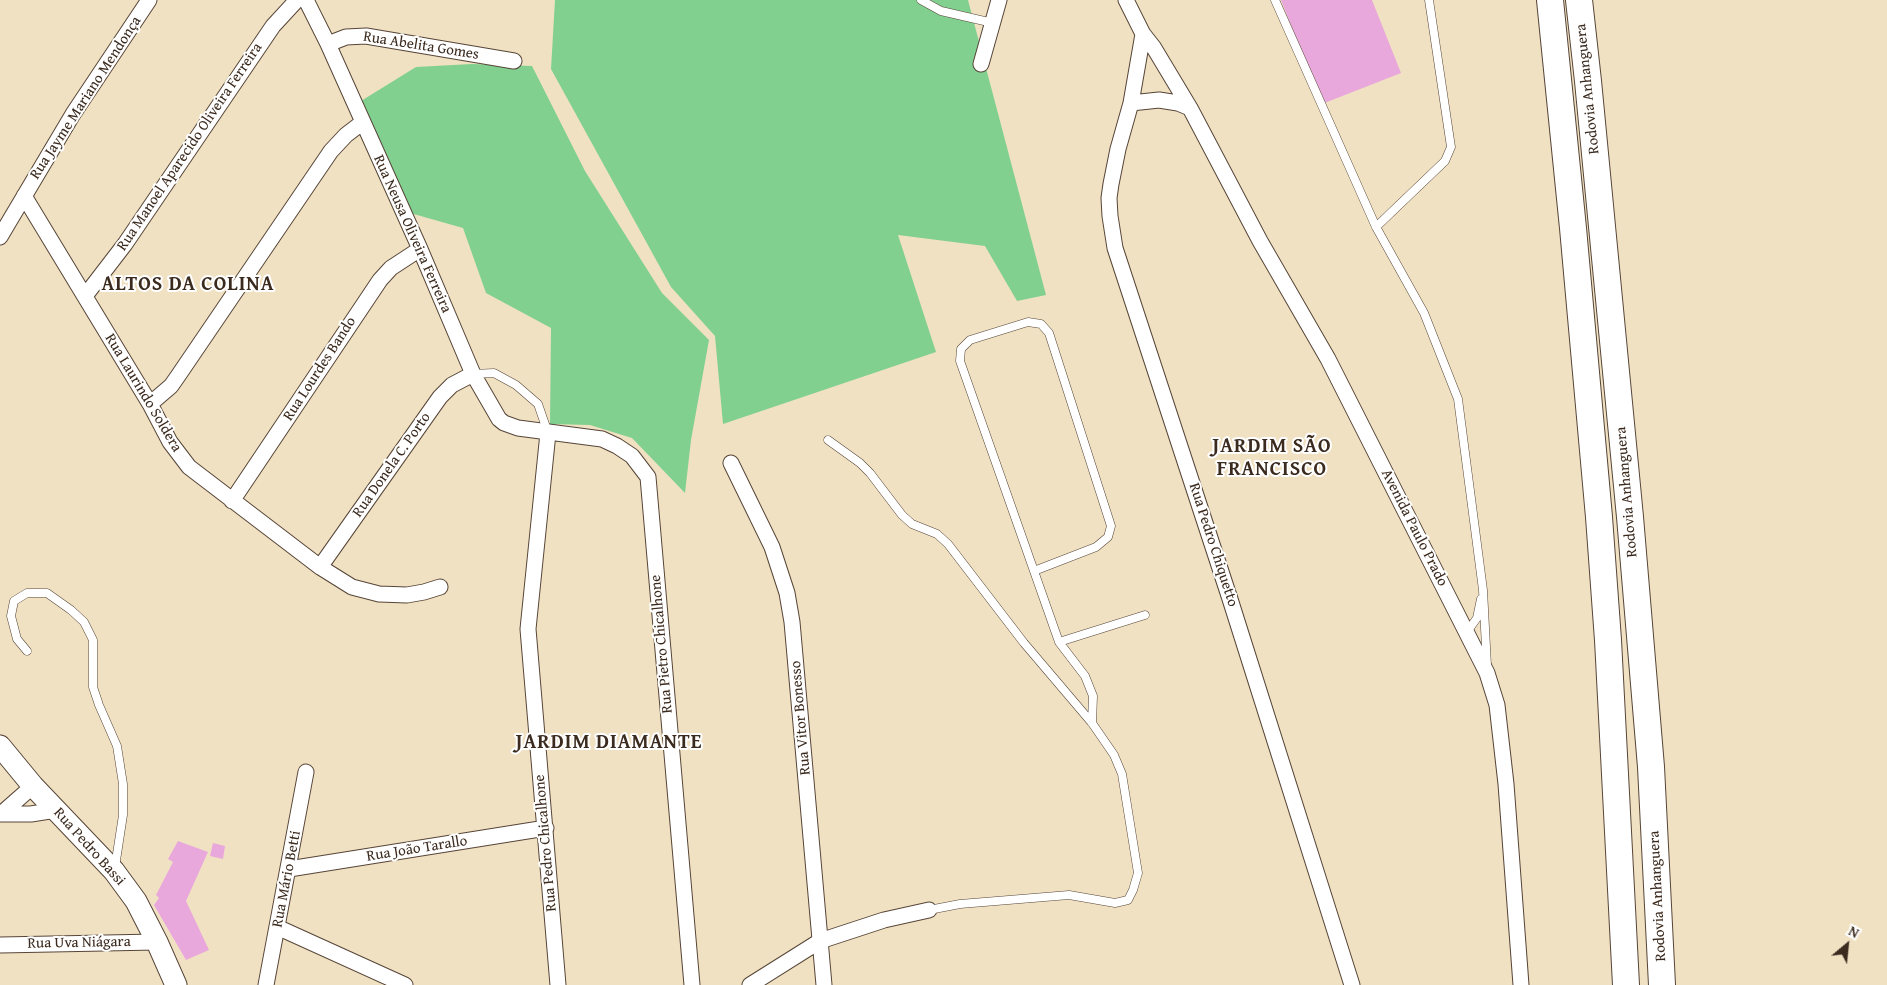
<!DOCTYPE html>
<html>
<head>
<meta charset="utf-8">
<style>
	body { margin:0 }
	#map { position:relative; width:1887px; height:985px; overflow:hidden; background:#f0e1c3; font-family:"Gentium Book Plus",serif }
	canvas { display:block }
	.north { position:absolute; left:1822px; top:920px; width:50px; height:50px; -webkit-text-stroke:4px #fff; paint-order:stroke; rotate:28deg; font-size:14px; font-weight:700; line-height:20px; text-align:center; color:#3b2a1e }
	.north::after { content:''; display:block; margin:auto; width:18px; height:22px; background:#3b2a1e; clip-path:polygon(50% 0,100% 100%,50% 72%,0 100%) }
</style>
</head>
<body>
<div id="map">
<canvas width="1887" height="985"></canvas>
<div class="north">N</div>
</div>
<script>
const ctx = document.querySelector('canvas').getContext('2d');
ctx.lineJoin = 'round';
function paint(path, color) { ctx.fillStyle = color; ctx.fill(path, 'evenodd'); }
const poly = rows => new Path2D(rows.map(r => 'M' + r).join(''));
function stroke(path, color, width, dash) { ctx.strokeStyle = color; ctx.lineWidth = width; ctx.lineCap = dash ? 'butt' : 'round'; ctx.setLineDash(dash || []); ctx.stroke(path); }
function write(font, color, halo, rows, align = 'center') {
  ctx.font = font + ' "Gentium Book Plus",serif'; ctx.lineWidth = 4; ctx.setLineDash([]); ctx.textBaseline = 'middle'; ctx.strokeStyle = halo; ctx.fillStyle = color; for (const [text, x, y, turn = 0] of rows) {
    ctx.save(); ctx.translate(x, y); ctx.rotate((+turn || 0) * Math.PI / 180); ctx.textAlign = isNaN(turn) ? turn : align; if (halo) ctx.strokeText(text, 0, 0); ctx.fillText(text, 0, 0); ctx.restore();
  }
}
const green = poly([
	[555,0,968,0,1046,295,1017,301,985,246,898,235,936,352,723,424,715,336,671,287,551,69],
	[472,64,532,66,585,171,662,293,709,340,691,440,685,493,632,438,590,425,550,424,551,328,486,293,463,228,403,211,361,101,416,67]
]);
const building = poly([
	[1281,0,1372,0,1401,73,1322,104],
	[178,841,208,852,186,901,209,950,186,960,154,905,159,898,156,895,173,862,168,859],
	[213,843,225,846,223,859,210,856]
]);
const lane = poly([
	[921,0,941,11,993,23],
	[1275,0,1376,227,1424,313,1458,399,1483,590,1487,666],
	[1376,227,1445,161,1451,147,1429,0],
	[473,374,494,373,516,385,538,404,548,433],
	[828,440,860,463,870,473,902,515,912,524,937,534,948,544,1024,643,1092,723,1114,755,1122,774,1138,873,1133,890,1128,900,1115,903,1069,895,960,904,929,910],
	[1034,571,1096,547,1108,537,1111,526,1049,333,1041,324,1028,322,970,340,961,349,960,361,1059,642,1085,676,1093,696,1092,723],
	[1467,632,1477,618,1481,599],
	[1059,642,1145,615],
	[27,651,17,639,11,616,14,601,27,593,47,593,71,610,84,622,93,640,93,687,99,705,117,746,123,784,123,815,115,867]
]);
const street = poly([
	[306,0,328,44,420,249,473,374,499,419,504,423,518,428,602,439,617,446,632,456,648,477,692,985],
	[1126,0,1143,34,1154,48,1190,108,1260,241,1328,359,1487,673,1497,705,1506,784,1521,985],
	[1143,34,1131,103,1118,149,1111,184,1109,198,1110,216,1115,248,1230,599,1352,985],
	[328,44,346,37,366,36,514,61],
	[981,64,999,0],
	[1131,103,1159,100,1178,103,1190,108],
	[24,196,150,404,170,442,189,467,320,567,352,587,379,594,407,595,424,592,440,587],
	[0,237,73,114,149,0],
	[85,296,125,244,273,26,297,0],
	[150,404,171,386,178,376,331,151,346,135,363,122],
	[548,433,528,629,558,985],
	[731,463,772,547,787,593,792,622,824,985],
	[232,501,380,280,391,268,420,249],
	[320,567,440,397,452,385,473,374],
	[0,814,31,814,56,810],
	[1,814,33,786],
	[289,869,546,828],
	[277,927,405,985],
	[0,945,157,942],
	[266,985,306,772],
	[750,985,820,941,884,920,929,910]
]);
const secondary = poly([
	[0,746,33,786,114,871,136,901,157,942,176,985]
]);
const highway = poly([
	[1550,0,1573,228,1599,517,1608,640,1626,985],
	[1579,0,1588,81,1630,517,1651,767,1662,985]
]);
const streetNames = [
	["Rua Abelita Gomes",421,46,9],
	["Rodovia Anhanguera",1588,89,-96],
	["Rua Jayme Mariano Mendonça",86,98,-57],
	["Rua Manoel Aparecido Oliveira Ferreira",190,147,-56],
	["Rua Neusa Oliveira Ferreira",412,234,66],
	["Rua Lourdes Bando",320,369,-57],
	["Rua Laurindo Soldera",143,393,59],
	["Rua Donela C. Porto",392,465,-55],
	["Rodovia Anhanguera",1627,492,-95],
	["Avenida Paulo Prado",1414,528,63],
	["Rua Pedro Chiquetto",1213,545,72],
	["Rua Pietro Chicalhone",662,644,-95],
	["Rua Vitor Bonesso",801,718,-95],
	["Rua Pedro Chicalhone",546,843,-95],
	["Rua Pedro Bassi",89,847,48],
	["Rua João Tarallo",417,849,-9],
	["Rua Mário Betti",287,879,-79],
	["Rodovia Anhanguera",1658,896,-93],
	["Rua Uva Niágara",79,943,-1]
];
const districtNames = [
	["ALTOS DA COLINA",188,285],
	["JARDIM SÃO",1272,447],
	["FRANCISCO",1272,470],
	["JARDIM DIAMANTE",609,743]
];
paint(green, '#81d090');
paint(building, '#e9a8dc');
stroke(lane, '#564537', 9);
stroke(street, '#564537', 17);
stroke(secondary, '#564537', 23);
stroke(highway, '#564537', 28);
stroke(lane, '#fff', 8);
stroke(street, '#fff', 15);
stroke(secondary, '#fff', 21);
stroke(highway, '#fff', 26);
write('15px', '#3b2a1e', '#fff', streetNames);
ctx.letterSpacing = '1px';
write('bold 20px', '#3b2a1e', '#fff', districtNames);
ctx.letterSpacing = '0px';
</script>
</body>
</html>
